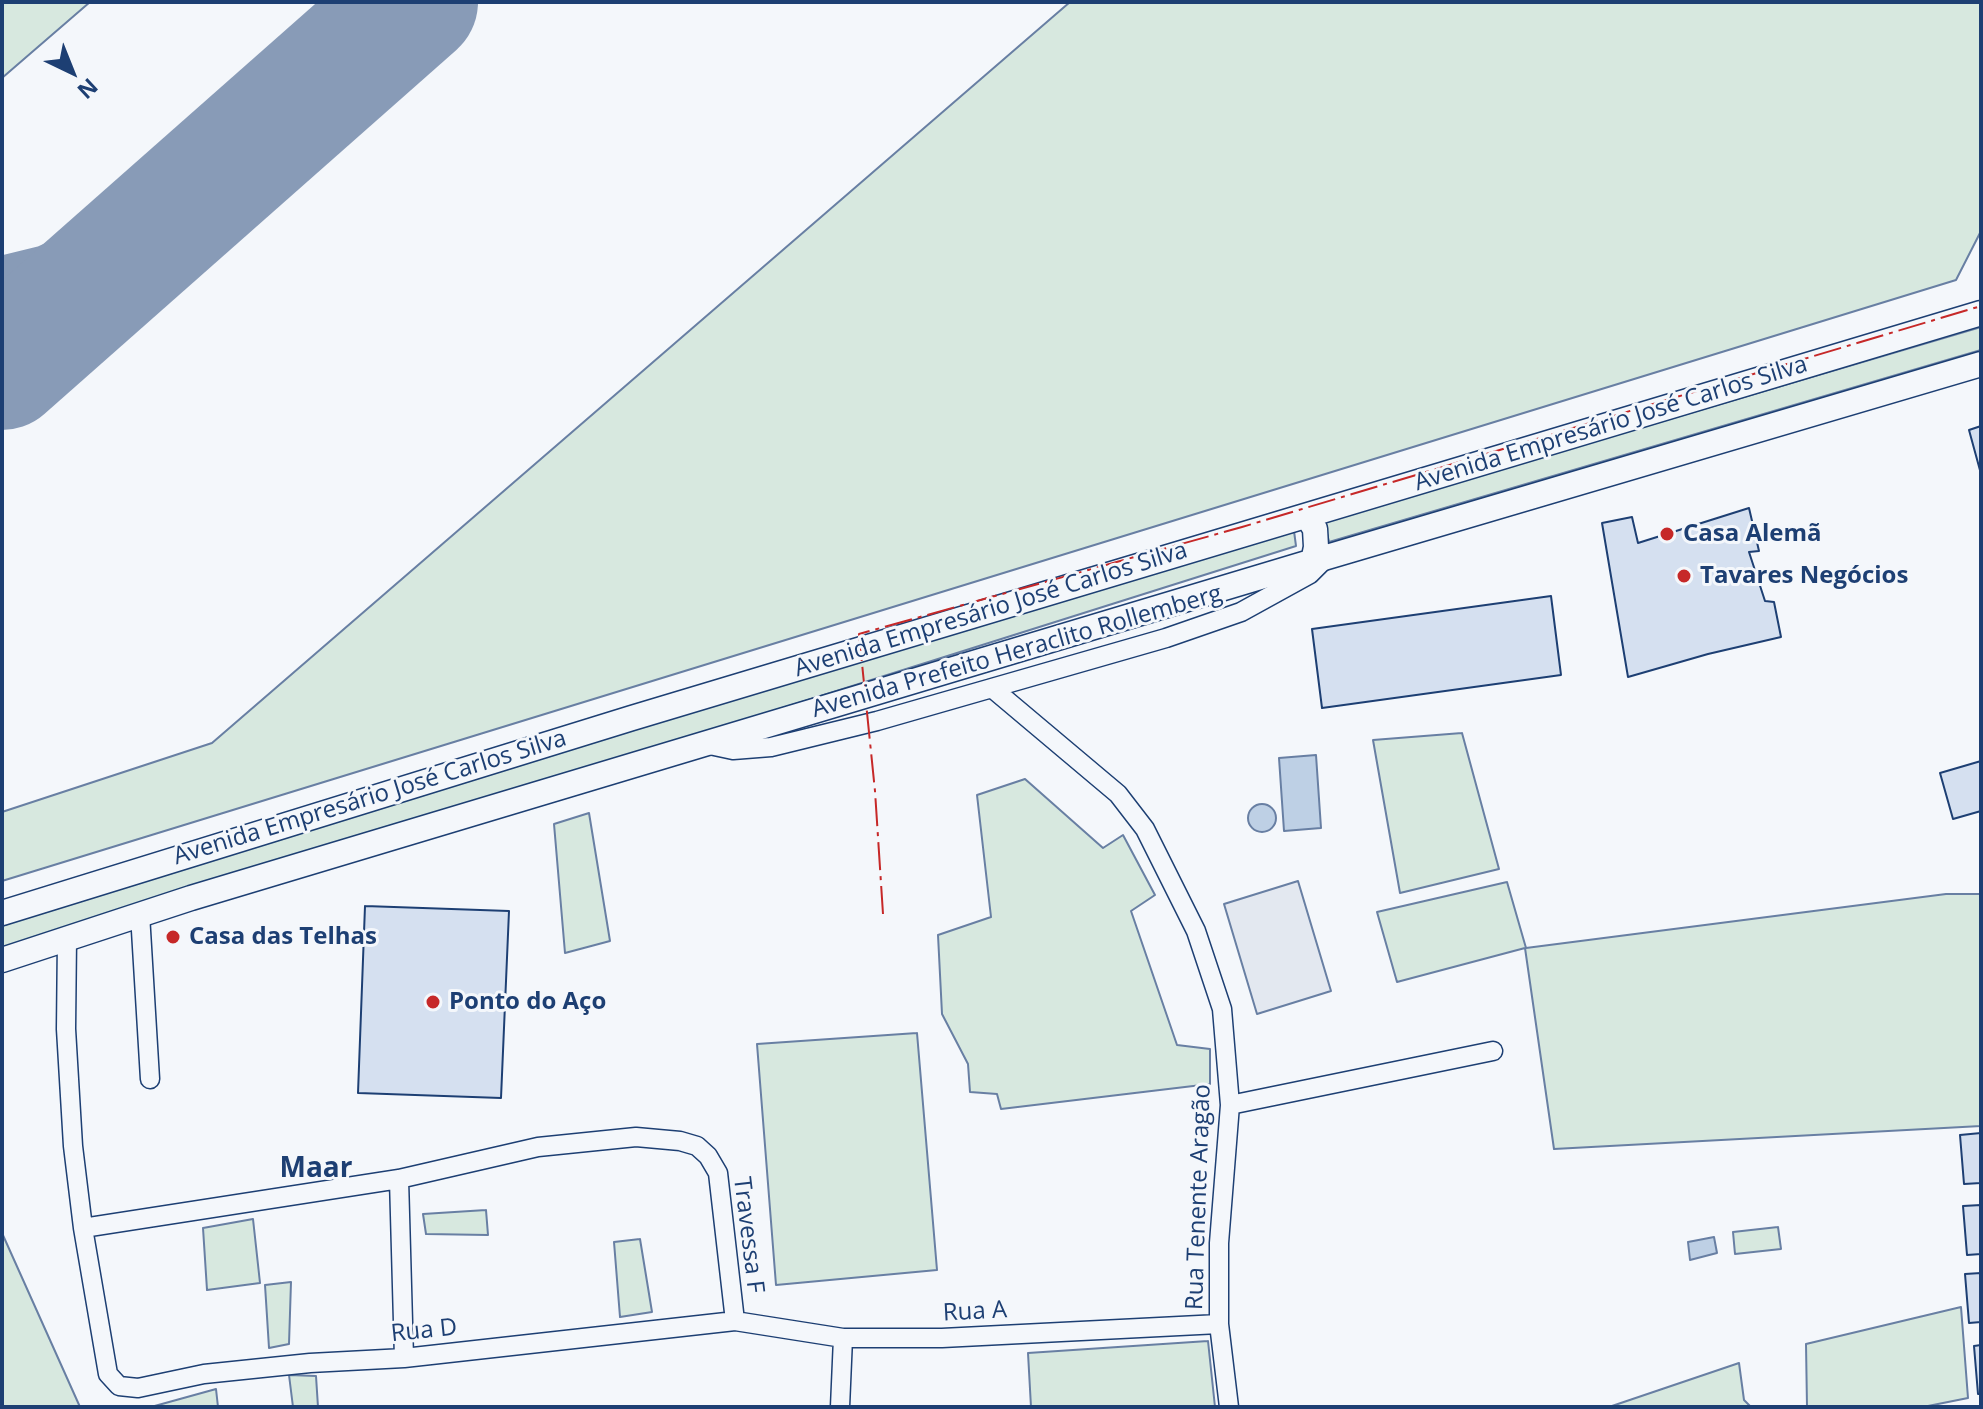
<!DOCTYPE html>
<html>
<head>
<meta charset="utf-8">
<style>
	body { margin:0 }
	#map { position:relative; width:1983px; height:1409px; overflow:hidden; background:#f4f7fb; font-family:"Open Sans",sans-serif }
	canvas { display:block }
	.frame { position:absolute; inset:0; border:4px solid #1d3f73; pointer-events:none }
	.north { position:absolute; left:32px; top:32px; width:80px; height:80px; -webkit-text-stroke:6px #f4f7fb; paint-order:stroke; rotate:137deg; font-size:22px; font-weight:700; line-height:32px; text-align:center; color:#1d3f73 }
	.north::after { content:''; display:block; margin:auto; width:28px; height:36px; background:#1d3f73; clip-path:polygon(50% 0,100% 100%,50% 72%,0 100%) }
</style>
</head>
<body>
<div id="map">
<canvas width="1983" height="1409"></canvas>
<div class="frame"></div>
<div class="north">N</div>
</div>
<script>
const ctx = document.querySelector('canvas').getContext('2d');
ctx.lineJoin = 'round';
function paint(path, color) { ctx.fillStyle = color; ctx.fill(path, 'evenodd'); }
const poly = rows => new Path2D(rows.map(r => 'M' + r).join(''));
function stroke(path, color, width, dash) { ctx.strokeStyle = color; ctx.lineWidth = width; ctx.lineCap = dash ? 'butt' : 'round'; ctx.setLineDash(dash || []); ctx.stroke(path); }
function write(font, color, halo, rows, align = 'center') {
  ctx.font = font + ' "Open Sans",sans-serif'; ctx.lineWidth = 6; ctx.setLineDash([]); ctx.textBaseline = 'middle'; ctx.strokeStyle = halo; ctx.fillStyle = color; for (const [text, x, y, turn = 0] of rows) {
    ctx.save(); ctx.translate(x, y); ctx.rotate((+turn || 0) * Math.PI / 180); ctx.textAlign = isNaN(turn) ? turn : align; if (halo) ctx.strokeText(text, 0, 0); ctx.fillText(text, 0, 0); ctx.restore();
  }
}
const green = poly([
	[2,2,90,2,2,78,2,2],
	[1070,2,1981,2,1981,231,1956,280,2,881,2,812,212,743,1070,2],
	[1981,327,1981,350,1329,542,1324,521,1981,327],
	[1294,531,1296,546,697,735,2,949,2,926,71,900,472,776,1294,531],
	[1462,733,1499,869,1400,893,1373,740,1462,733],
	[1025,779,1103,848,1123,835,1155,895,1131,911,1177,1045,1210,1049,1210,1084,1001,1109,997,1094,970,1092,968,1064,942,1014,938,935,991,917,977,795,1025,779],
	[589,813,610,941,565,953,554,824,589,813],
	[1507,882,1526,948,1946,894,1981,894,1981,1126,1554,1149,1525,948,1397,982,1377,912,1507,882],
	[917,1033,937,1270,776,1285,757,1044,917,1033],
	[486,1210,488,1235,426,1234,423,1214,486,1210],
	[253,1219,260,1283,207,1290,203,1228,253,1219],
	[1778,1227,1781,1249,1735,1254,1733,1232,1778,1227],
	[2,1233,80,1407,2,1407,2,1233],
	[640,1239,652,1312,620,1317,614,1242,640,1239],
	[291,1282,289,1344,269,1348,265,1285,291,1282],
	[1961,1307,1968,1398,1923,1407,1807,1407,1806,1344,1961,1307],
	[1208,1341,1215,1407,1031,1407,1028,1353,1208,1341],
	[1739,1363,1744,1400,1751,1407,1609,1407,1739,1363],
	[289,1375,316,1376,318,1407,293,1407,289,1375],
	[216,1389,218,1407,151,1407,216,1389]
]);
const parking = poly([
	[1298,881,1331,991,1257,1014,1224,904,1298,881]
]);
const water = poly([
	[1316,755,1321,828,1284,831,1279,758,1316,755],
	'1248 818a14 14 0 1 1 28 0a14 14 0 1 1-28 0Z',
	[1714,1237,1717,1253,1690,1260,1688,1242,1714,1237]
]);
const taxiway = poly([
	[2,282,47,271,115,240,157,218,214,176]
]);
const runway = poly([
	[2,366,414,2]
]);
const building = poly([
	[1981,426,1981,474,1969,430,1981,426],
	[1749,508,1759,551,1749,552,1765,601,1774,602,1781,637,1708,654,1628,677,1602,523,1632,517,1638,543,1749,508],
	[1551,596,1561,675,1322,708,1312,629,1551,596],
	[1981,761,1981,811,1953,819,1940,773,1981,761],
	[365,906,509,911,501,1098,358,1093,365,906],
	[1981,1133,1981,1183,1964,1184,1960,1135,1981,1133],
	[1981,1205,1981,1254,1967,1255,1963,1206,1981,1205],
	[1981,1273,1981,1322,1969,1323,1965,1274,1981,1273],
	[1981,1345,1981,1394,1978,1394,1974,1346,1981,1345]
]);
const street = poly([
	[992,688,1118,794,1145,829,1196,931,1222,1009,1230,1105,1219,1243,1219,1324,1229,1407],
	[705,744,733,750,771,747,877,721,1166,638,1241,612,1310,574,1323,561],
	[140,914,150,1079],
	[67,938,66,1029,73,1146,83,1228,108,1374,119,1386,138,1388,204,1374,310,1363,404,1358,735,1321,843,1338,942,1338,1219,1324],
	[1230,1105,1493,1051],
	[399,1179,404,1358],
	[83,1228,399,1179,538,1147,636,1137,680,1141,697,1146,708,1156,718,1173,735,1321],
	[840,1407,843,1338]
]);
const secondary = poly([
	[1307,516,1315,529,1316,547,1313,562],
	[2,913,632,718,1981,313],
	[2,960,191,898,1327,557,1981,364]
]);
const power = poly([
	[883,914,875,791,859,634,1242,527,1981,306]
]);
const markers = [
	[1667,534,8,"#c62828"],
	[1684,576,8,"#c62828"],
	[173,937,8,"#c62828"],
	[433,1002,8,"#c62828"]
];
const streetNames = [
	["Avenida Empresário José Carlos Silva",1611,424,-17],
	["Avenida Empresário José Carlos Silva",991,610,-17],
	["Avenida Prefeito Heraclito Rollemberg",1017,652,-16],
	["Avenida Empresário José Carlos Silva",370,798,-17],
	["Rua Tenente Aragão",1199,1197,-88],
	["Travessa F",748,1235,83],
	["Rua A",975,1312,-3],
	["Rua D",424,1331,-6]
];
const poiNames = [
	["Casa Alemã",1683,534],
	["Tavares Negócios",1700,576],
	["Casa das Telhas",189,937],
	["Ponto do Aço",449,1002]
];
const quarterNames = [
	["Maar",316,1169]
];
paint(green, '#d7e8df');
stroke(green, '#687fa3', 2);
paint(parking, '#e3e8f0');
stroke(parking, '#687fa3', 2);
paint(water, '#bed0e5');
stroke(water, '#687fa3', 2);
stroke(taxiway, '#889bb7', 52);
stroke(runway, '#889bb7', 128);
paint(building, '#d5e0f0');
stroke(building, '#1d3f73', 2);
stroke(street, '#1d3f73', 21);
stroke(secondary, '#1d3f73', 27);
stroke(street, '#f4f7fb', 18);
stroke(secondary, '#f4f7fb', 24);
stroke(power, '#c62828', 2, [28, 6, 4, 6]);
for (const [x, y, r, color] of markers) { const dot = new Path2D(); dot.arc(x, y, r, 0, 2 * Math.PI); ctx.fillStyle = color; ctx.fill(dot); stroke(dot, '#f4f7fb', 3); }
write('24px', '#1d3f73', '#f4f7fb', streetNames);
write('bold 24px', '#1d3f73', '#f4f7fb', poiNames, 'left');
write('bold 28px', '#1d3f73', '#f4f7fb', quarterNames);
</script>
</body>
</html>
